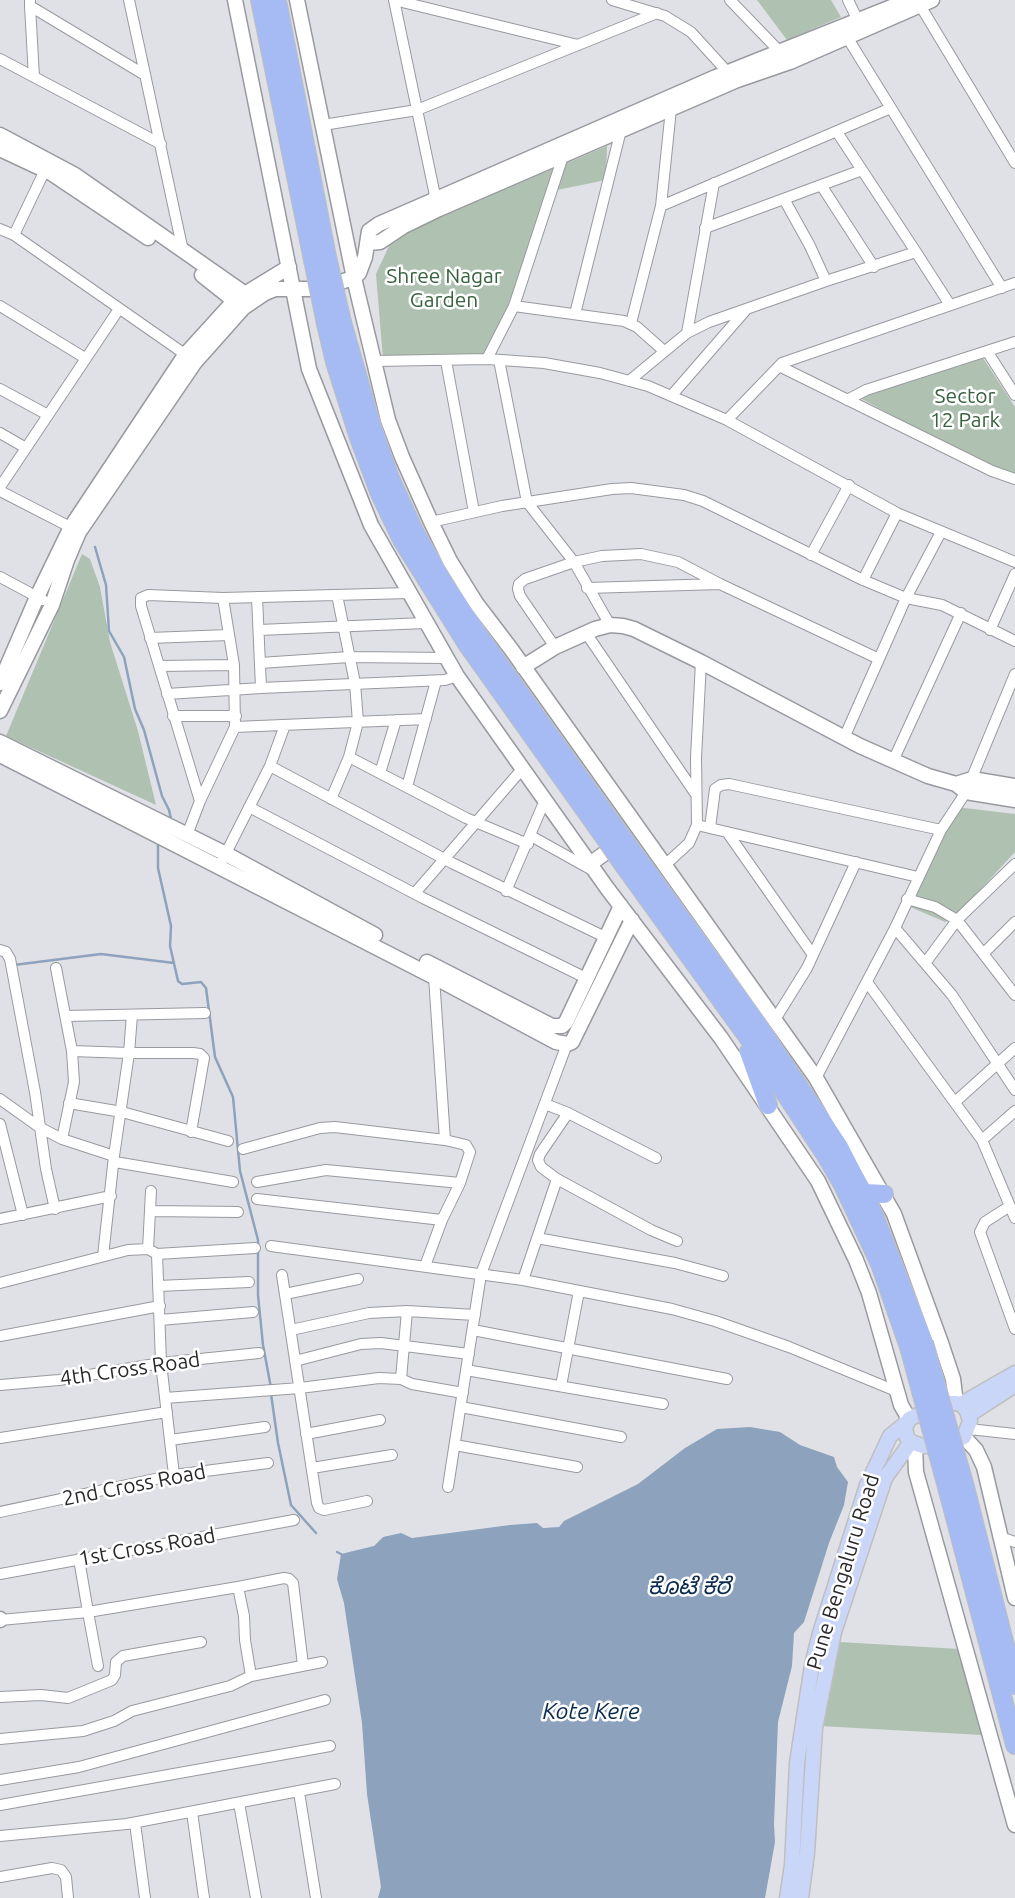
<!DOCTYPE html>
<html>
<head>
<meta charset="utf-8">
<style>
	body { margin:0 }
	canvas { display:block; background:#e0e1e7 }
</style>
</head>
<body>
<canvas width="1015" height="1898"></canvas>
<script>
const ctx = document.querySelector('canvas').getContext('2d');
ctx.lineJoin = 'round';
function paint(path, color) { ctx.fillStyle = color; ctx.fill(path, 'evenodd'); }
const poly = rows => new Path2D(rows.map(r => 'M' + r).join(''));
function stroke(path, color, width, dash) { ctx.strokeStyle = color; ctx.lineWidth = width; ctx.lineCap = dash ? 'butt' : 'round'; ctx.setLineDash(dash || []); ctx.stroke(path); }
function write(font, color, halo, rows, align = 'center') {
  ctx.font = font + ' Ubuntu,"Noto Sans Kannada",sans-serif'; ctx.lineWidth = 5; ctx.setLineDash([]); ctx.textBaseline = 'middle'; ctx.strokeStyle = halo; ctx.fillStyle = color; for (const [text, x, y, turn = 0] of rows) {
    ctx.save(); ctx.translate(x, y); ctx.rotate((+turn || 0) * Math.PI / 180); ctx.textAlign = isNaN(turn) ? turn : align; if (halo) ctx.strokeText(text, 0, 0); ctx.fillText(text, 0, 0); ctx.restore();
  }
}
const green = poly([
	[757,0,831,0,841,17,787,40],
	[607,146,606,180,557,190,484,361,383,359,376,274,389,246,417,227],
	[983,358,1015,407,1015,475,1001,474,860,398],
	[82,554,90,559,100,587,110,642,138,731,156,805,6,736],
	[956,807,1015,814,1015,852,955,917,945,922,908,906],
	[839,1642,960,1649,982,1735,820,1726]
]);
const water = poly([
	[750,1427,780,1432,800,1445,834,1457,837,1467,848,1482,844,1505,829,1543,804,1622,794,1633,792,1666,778,1722,774,1824,775,1842,765,1898,378,1898,381,1887,367,1794,362,1723,344,1603,337,1579,341,1554,374,1546,383,1537,401,1533,412,1538,510,1525,537,1523,543,1528,559,1527,564,1521,638,1484,685,1448,717,1429]
]);
const stream = poly([
	[95,547,106,585,109,631,124,657,135,709,144,730,162,796,169,810,171,819],
	[158,845,158,868,171,926,170,946,178,981,182,984,201,982,206,988,215,1057,233,1097,240,1171,258,1240,258,1295,263,1345,271,1388],
	[14,965,101,954,174,963],
	[271,1394,278,1443,291,1505,316,1533],
	[337,1552,341,1554]
]);
const street = poly([
	[30,0,30,6,145,75],
	[129,0,183,251],
	[394,0,437,205],
	[394,0,578,45],
	[612,0,665,16,691,32,732,77],
	[730,0,783,55],
	[848,0,860,25],
	[918,2,1015,163],
	[30,6,34,77],
	[847,37,1002,288],
	[0,59,161,144],
	[323,125,417,110,657,13],
	[837,132,916,252],
	[563,156,514,306,624,321,637,327,664,351],
	[821,185,874,267],
	[784,199,810,246,826,281],
	[661,206,891,108],
	[705,228,862,170],
	[0,229,14,235,189,357],
	[14,235,45,170],
	[0,306,85,358],
	[575,314,621,130],
	[631,323,661,206,671,109],
	[687,333,714,183],
	[987,351,1015,395],
	[487,359,514,306],
	[499,360,527,502,574,562,610,625],
	[375,361,487,359,544,363,600,373,648,386,727,420,897,513,1015,562],
	[446,361,474,512],
	[779,366,992,471,1015,479],
	[629,381,687,333,709,322,826,281,916,252,950,305],
	[0,389,48,415],
	[672,395,745,311],
	[847,400,866,390,1015,342],
	[727,420,782,363,1015,283],
	[0,433,26,448],
	[0,487,119,309],
	[0,491,76,530],
	[431,522,502,506,612,489,631,488,684,495,703,501,863,580,906,598,942,605,1015,641],
	[811,555,849,485],
	[0,577,43,600],
	[863,580,897,513],
	[587,588,720,584],
	[337,595,355,683,358,722,349,757,466,818,528,844],
	[257,597,261,688],
	[259,630,425,623],
	[990,630,1015,574],
	[586,633,695,793],
	[150,638,229,635],
	[555,647,520,596,518,589,519,584,525,579,574,562,602,556,641,554,678,562,720,584,879,659],
	[260,663,349,657,446,658],
	[159,666,234,665],
	[167,694,261,688,445,680,457,676],
	[173,716,236,716],
	[235,727,426,719],
	[844,738,906,598,941,532],
	[893,761,961,613],
	[270,766,285,725],
	[380,773,396,720],
	[407,787,436,681],
	[331,799,349,757],
	[200,801,141,606,141,598,148,595,223,598,409,593],
	[249,807,423,898,588,979],
	[697,825,918,877],
	[710,828,715,789,721,785,729,784,941,830],
	[727,832,813,955],
	[187,835,200,801,235,727,234,665,223,598],
	[531,836,592,870],
	[223,859,270,766,452,863,607,938],
	[664,866,689,843,697,825,696,758,701,662],
	[506,891,545,800],
	[415,893,523,768],
	[907,899,935,907,957,920,1015,864],
	[895,928,952,995,1015,1090],
	[0,950,6,952,10,959,35,1092,46,1169,55,1209],
	[985,952,1015,922],
	[926,962,957,920,1015,995],
	[56,968,72,1051],
	[434,977,445,1140],
	[867,982,982,1140],
	[66,1016,205,1013],
	[774,1021,807,968,856,862],
	[816,1078,895,928,941,830,966,792,1015,674],
	[0,1099,39,1127,62,1139,114,1156,103,1256],
	[955,1102,1015,1048],
	[69,1103,122,1112,228,1141],
	[545,1104,568,1113,656,1158],
	[1015,1111,982,1140,1015,1218],
	[568,1113,540,1154,538,1160,541,1167,557,1179,651,1230,677,1241],
	[0,1124,23,1215],
	[62,1139,74,1082,72,1051,129,1053,132,1015],
	[243,1149,320,1128,335,1127,445,1140,466,1145,470,1152,460,1183,442,1220,425,1266],
	[114,1156,129,1053,193,1053,200,1054,204,1058,191,1132],
	[115,1162,233,1182],
	[257,1182,326,1170,460,1183],
	[151,1191,150,1211,238,1212],
	[257,1199,442,1220],
	[1010,1206,985,1222,980,1232,1015,1329],
	[0,1219,111,1196],
	[537,1238,675,1263,723,1276],
	[271,1246,523,1280,672,1309,715,1321,789,1347,896,1391],
	[148,1249,150,1211],
	[157,1254,161,1363,174,1475],
	[282,1275,317,1503,319,1508,324,1510,367,1501],
	[523,1280,557,1179],
	[0,1283,128,1250,148,1249,157,1254,255,1248],
	[158,1286,249,1282],
	[285,1294,358,1279],
	[160,1320,253,1312],
	[291,1330,369,1313,407,1311,475,1315],
	[473,1330,727,1379],
	[0,1336,160,1306],
	[295,1361,361,1344,381,1343,469,1354],
	[466,1370,663,1404],
	[401,1379,407,1311],
	[0,1385,59,1380,161,1363,259,1353],
	[561,1386,579,1291],
	[165,1398,300,1388,379,1378,401,1379,412,1384,463,1393],
	[461,1407,621,1437],
	[969,1429,1015,1434],
	[306,1434,380,1420],
	[0,1438,167,1412],
	[170,1440,265,1427],
	[455,1445,577,1467],
	[312,1468,392,1455],
	[448,1487,481,1274,567,1044],
	[0,1512,174,1475,268,1463],
	[1000,1537,1015,1542],
	[0,1574,294,1520],
	[238,1587,284,1578,289,1579,293,1583,303,1665],
	[0,1620,88,1612,79,1559],
	[98,1666,88,1612,238,1587,244,1616,245,1640,251,1676],
	[0,1697,41,1695,68,1698,112,1680,115,1675,116,1662,123,1656,201,1642],
	[0,1739,83,1731,114,1721,132,1711,230,1686,251,1676,322,1662],
	[0,1780,79,1767,325,1700],
	[299,1792,316,1898],
	[239,1803,256,1898],
	[0,1805,330,1746],
	[192,1812,204,1898],
	[135,1823,145,1898],
	[0,1836,127,1824,335,1784],
	[0,1877,52,1868,61,1870,66,1877,68,1898]
]);
const secondary = poly([
	[235,0,309,369,371,525,457,676,607,888,721,1038,818,1181,856,1260,869,1293,901,1405,909,1419],
	[297,0,354,278,388,420,402,457,431,522,450,561,476,603,511,649,816,1078,894,1214,941,1343,953,1379,956,1403],
	[0,135,75,175,251,298],
	[0,149,51,173,148,238],
	[368,243,380,242,404,226,439,209,735,81,790,62,932,0],
	[202,275,241,306],
	[523,667,555,647,595,629,610,625,623,626,634,629,701,662,860,746,928,776,956,784,972,779,1015,786],
	[0,683,37,597,71,527,185,355,235,300,289,267],
	[0,711,52,605,67,560,79,532,195,362,243,308,265,293,275,289,316,289,354,278,359,273,365,257,369,231,379,224,716,77,909,0],
	[0,742,226,854,375,935],
	[0,755,434,977,556,1042,567,1044,572,1042,632,920],
	[956,784,966,792,1015,800],
	[590,864,620,842],
	[427,962,552,1026,562,1026,566,1022,621,906],
	[964,1437,976,1450,984,1467,1015,1598],
	[915,1445,916,1472,1015,1825],
	[0,1619,0,1620]
]);
const primary = poly([
	[943,1403,956,1403,961,1404,967,1411,970,1421,964,1437,950,1444,938,1446,923,1446,911,1442,907,1438,905,1428,909,1419,943,1403],
	[961,1404,1015,1373],
	[969,1415,1015,1385],
	[787,1898,792,1865,797,1763,812,1665,820,1633,867,1485,890,1436,906,1423],
	[801,1898,807,1853,815,1728,834,1632,885,1478,911,1442]
]);
const highway = poly([
	[260,0,313,260],
	[277,0,327,257],
	[342,322,372,427,390,478,415,533,443,582,477,633,616,829],
	[326,324,335,362,359,438,380,494,402,540,467,644,607,841],
	[638,859,755,1021,839,1147,873,1213,924,1343],
	[625,867,752,1043,825,1154,843,1185,880,1264,909,1347],
	[749,1052,768,1105],
	[865,1193,884,1194],
	[965,1487,1015,1685],
	[948,1491,1015,1745]
]);
const highwayBridge = poly([
	[327,257,342,322],
	[313,260,326,324],
	[616,829,638,859],
	[607,841,625,867],
	[924,1343,965,1487],
	[909,1347,948,1491]
]);
const parkNames = [
	["Shree Nagar",444,276],
	["Garden",444,300],
	["Sector",965,396],
	["12 Park",965,420]
];
const streetNames = [
	["4th Cross Road",130,1369,-8],
	["2nd Cross Road",134,1485,-11],
	["1st Cross Road",147,1547,-10],
	["Pune Bengaluru Road",843,1572,-73]
];
const waterNames = [
	["ಕೊಟೆ ಕೆರೆ",689,1586],
	["Kote Kere",591,1711]
];
paint(green, '#afc1b1');
paint(water, '#8da2bc');
stroke(stream, '#8da2bc', 2.5);
stroke(street, '#989a9f', 12);
stroke(secondary, '#989a9f', 17);
stroke(primary, '#bfbfbf', 17);
stroke(highway, '#bfbfbf', 20);
stroke(street, '#fff', 10);
stroke(secondary, '#fff', 14);
stroke(primary, '#cad6f8', 14);
stroke(highway, '#a6bbf3', 18);
stroke(highwayBridge, '#bfbfbf', 20, []);
stroke(highwayBridge, '#a6bbf3', 18);
write('21px', '#39623e', '#fff', parkNames);
write('21px', '#29292b', '#fff', streetNames);
write('italic 23px', '#0b2c4f', '#fff', waterNames);
</script>
</body>
</html>
